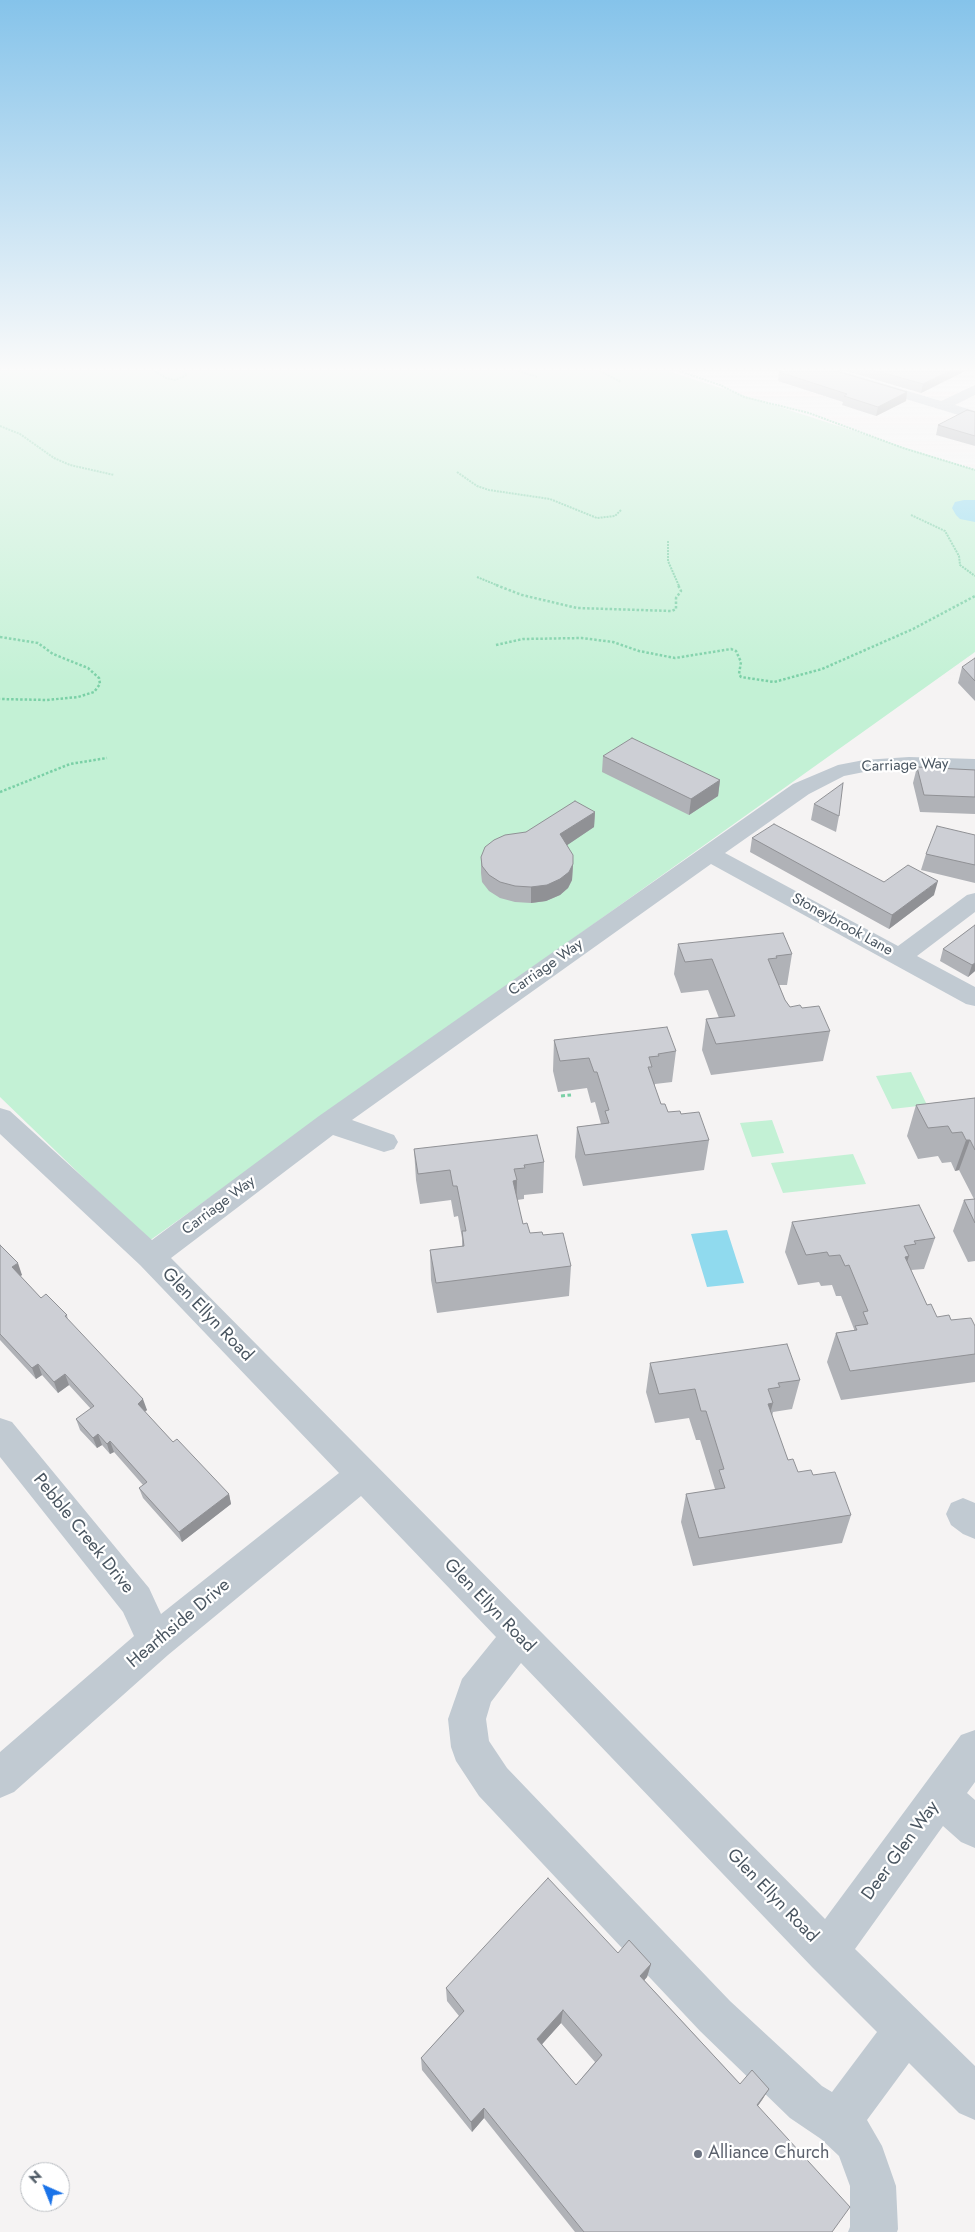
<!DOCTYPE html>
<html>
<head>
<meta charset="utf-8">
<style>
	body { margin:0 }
	#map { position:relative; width:975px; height:2232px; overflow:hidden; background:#f5f3f3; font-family:Jost,sans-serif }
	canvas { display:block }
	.north { position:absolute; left:20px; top:2162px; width:50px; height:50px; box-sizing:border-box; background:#fff; border:1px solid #b7bbc0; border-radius:50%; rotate:316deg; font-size:14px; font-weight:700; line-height:20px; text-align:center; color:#4a5661 }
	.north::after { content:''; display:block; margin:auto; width:18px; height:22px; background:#1a73e8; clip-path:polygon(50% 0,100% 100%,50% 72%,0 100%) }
</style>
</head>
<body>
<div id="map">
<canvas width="975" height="2232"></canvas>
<div class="north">N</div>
</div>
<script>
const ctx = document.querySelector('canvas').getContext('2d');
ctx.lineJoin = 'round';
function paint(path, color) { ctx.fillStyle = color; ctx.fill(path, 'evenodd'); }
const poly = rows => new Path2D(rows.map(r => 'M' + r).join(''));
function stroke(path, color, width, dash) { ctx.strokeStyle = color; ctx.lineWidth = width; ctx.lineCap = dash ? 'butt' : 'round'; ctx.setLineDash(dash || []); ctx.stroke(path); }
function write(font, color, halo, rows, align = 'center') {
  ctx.font = font + ' Jost,sans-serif'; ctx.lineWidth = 4.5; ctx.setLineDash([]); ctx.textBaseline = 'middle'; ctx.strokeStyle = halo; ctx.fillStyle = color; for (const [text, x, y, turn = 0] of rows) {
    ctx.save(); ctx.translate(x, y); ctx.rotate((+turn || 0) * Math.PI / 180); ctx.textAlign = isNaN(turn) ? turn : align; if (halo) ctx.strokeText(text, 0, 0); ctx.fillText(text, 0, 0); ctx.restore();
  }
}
const green = poly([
	[0,371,668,371,975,470,975,652,149,1241,0,1097],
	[911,1072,927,1105,892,1109,876,1076],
	[772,1120,784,1153,752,1157,740,1123],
	[853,1154,866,1184,783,1193,771,1163]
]);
const water = poly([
	[964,500,975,500,975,522,960,519,956,515,952,508,955,502],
	[727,1230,744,1283,707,1287,691,1234]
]);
const pathFar2 = poly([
	[155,371,166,378,175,380,187,375,183,371],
	[518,371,538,377],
	[600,371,621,382],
	[679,371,720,385,744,397,809,413,903,448,975,470],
	[0,426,20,434,54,458,70,465,114,475],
	[457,472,477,486,489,490,550,499,597,518,615,516,621,510],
	[911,515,945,531,959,556,960,565,975,576],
	[668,541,668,561,679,586],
	[477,577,499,586]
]);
const pathFar1 = poly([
	[496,585,522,595,577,608,672,611,676,609,676,598,681,591,678,585],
	[0,637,38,643,53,654,88,668,99,678,100,684,94,692,78,697,47,700,0,699],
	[496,645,523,639,582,638,613,642,639,651,675,658,731,649,736,651,741,662,739,674,741,677,774,682,822,669,913,629,975,596],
	[0,792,70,764,107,758]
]);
const path = poly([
	[561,1096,571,1095]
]);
const minor = poly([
	[821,371,841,371,941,401,975,385,975,395,955,405,975,411,975,420,823,374,821,371],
	[909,757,975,759,975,771,909,769,864,772,844,776,809,794,725,853,898,946,967,895,975,893,975,912,917,956,975,987,975,1006,966,1004,711,864,352,1120,394,1135,398,1142,394,1149,384,1152,333,1135,171,1258,825,1919,961,1735,975,1730,975,1782,967,1793,975,1800,975,1848,961,1842,943,1826,855,1949,975,2066,975,2120,959,2113,909,2063,867,2120,882,2146,896,2186,898,2229,897,2232,848,2232,850,2227,850,2186,839,2156,821,2139,790,2118,700,2031,479,1796,456,1761,451,1747,448,1719,462,1679,496,1637,361,1496,168,1655,14,1792,0,1798,0,1752,134,1636,123,1612,0,1457,0,1418,12,1422,149,1588,161,1614,339,1473,140,1265,0,1134,0,1108,10,1111,152,1240,319,1116,793,784,838,765,864,760,909,757],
	[521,1663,812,1967,877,2032,832,2092,822,2086,730,2001,507,1768,489,1741,486,1719,491,1702,521,1663],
	[963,1498,975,1503,975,1539,963,1534,951,1525,946,1514,951,1503,963,1498]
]);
const wall = poly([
	[846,371,965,371,921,393],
	[779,372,907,392,906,401,876,416,842,405,843,402,778,381],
	[975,412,975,446,936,435,938,425],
	[975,658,975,701,958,683,962,667],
	[603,756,720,780,718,796,689,815,602,772],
	[917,767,975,770,975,814,920,812,913,783],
	[814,804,839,816,836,832,811,820],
	[595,812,594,827,567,845,573,864,572,880,568,888,560,895,546,901,531,903,515,902,500,898,489,891,482,882,481,873,481,857,526,832],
	[975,835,975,883,921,870,926,854],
	[752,838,884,882,934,895,889,929,750,852],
	[975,925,975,971,968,977,940,961,943,949],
	[678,944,792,954,787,985,779,985,785,1000,790,1007,802,1008,830,1031,823,1061,711,1075,702,1050,706,1019,719,1018,708,990,681,993,674,974],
	[554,1040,676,1051,672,1082,655,1084,655,1087,661,1104,668,1112,681,1114,709,1140,704,1170,583,1186,575,1157,577,1127,601,1124,595,1102,591,1103,587,1088,558,1092,553,1071],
	[975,1098,975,1261,968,1262,953,1231,964,1200,974,1199,959,1170,955,1171,951,1162,942,1163,938,1156,918,1159,907,1136,916,1105],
	[414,1149,544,1162,543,1193,524,1195,524,1199,517,1200,523,1224,530,1233,543,1235,571,1266,569,1296,437,1313,431,1280,430,1250,462,1246,462,1238,458,1216,454,1217,451,1200,420,1204,416,1180],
	[792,1222,935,1238,924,1269,911,1270,927,1305,937,1317,975,1326,975,1382,841,1400,827,1362,836,1333,854,1330,854,1329,841,1296,836,1296,832,1285,821,1286,819,1282,798,1285,785,1252],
	[0,1245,22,1275,20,1276,41,1298,67,1315,68,1320,147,1410,145,1412,173,1442,229,1494,231,1504,182,1542,143,1498,139,1488,143,1485,114,1452,110,1454,102,1445,97,1448,80,1430,76,1419,91,1409,69,1385,58,1393,42,1375,36,1379,0,1340],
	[650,1363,800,1380,792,1409,773,1412,772,1416,788,1460,798,1472,813,1475,851,1515,842,1543,693,1566,681,1522,686,1494,715,1490,715,1489,700,1440,696,1440,689,1418,655,1423,646,1392],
	[618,1953,651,1964,647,1977,644,1980,740,2084,769,2089,758,2106,832,2232,575,2232,484,2118,472,2132,422,2070,421,2058,459,2016,447,2001,446,1988],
	[561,2023,595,2062,576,2085,542,2044]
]);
const shadedWall = poly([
	[949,371,965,371,921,393,923,384],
	[907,392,906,401,876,416,878,407],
	[720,780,718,796,689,815,691,799],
	[595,812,594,827,560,850,560,834],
	[573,864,572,880,568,888,560,895,546,901,531,903,531,887],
	[938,881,934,895,889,929,892,915],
	[975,963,975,971,968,977,972,965],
	[966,1140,970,1140,959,1170,955,1171],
	[517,1180,516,1211,513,1181],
	[909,1256,899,1286,905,1257],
	[18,1263,22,1275,16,1279,12,1267],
	[38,1364,42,1375,36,1379,32,1368],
	[65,1374,69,1385,58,1393,54,1382],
	[143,1399,147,1410,141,1414,138,1404],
	[773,1403,765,1432,768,1404],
	[98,1434,102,1445,97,1448,93,1438],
	[110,1441,114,1452,110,1454,107,1444],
	[229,1494,231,1504,182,1542,179,1532],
	[651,1964,647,1977,637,1989,640,1976],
	[563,2010,561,2023,536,2051,537,2039],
	[769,2089,762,2100,750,2116,757,2105],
	[484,2108,484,2118,472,2132,471,2122]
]);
const building = poly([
	[783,371,836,371,907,392,878,407,844,396,847,394,779,372,783,371],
	[877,371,949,371,923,384,877,371],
	[967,410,975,412,975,436,938,425,967,410],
	[975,658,975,681,962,667,975,658],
	[632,738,720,780,691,799,603,756,632,738],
	[917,767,975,770,975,797,924,795,917,767],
	[843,783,839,816,814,804,843,783],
	[575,801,595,812,560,834,573,855,573,864,569,872,560,879,547,885,531,887,515,886,500,882,489,875,482,866,481,857,485,847,494,840,505,835,526,832,575,801],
	[774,824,884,882,908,865,938,881,892,915,752,838,774,824],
	[937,826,975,835,975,865,926,854,937,826],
	[975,925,975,963,972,965,943,949,975,925],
	[783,933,792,954,776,956,777,958,768,959,785,1000,790,1007,800,1005,802,1008,819,1006,830,1031,716,1044,706,1019,735,1016,712,959,685,962,678,944,783,933],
	[667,1027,676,1051,658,1054,659,1056,649,1057,652,1067,648,1067,661,1104,665,1104,668,1112,680,1111,681,1114,699,1112,709,1140,585,1155,577,1127,609,1123,605,1111,609,1110,597,1072,594,1072,589,1058,560,1061,554,1040,667,1027],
	[975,1098,975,1150,970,1140,966,1140,962,1132,952,1133,948,1126,928,1128,916,1105,975,1098],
	[537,1135,544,1162,524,1165,525,1168,514,1169,517,1180,513,1181,523,1224,527,1223,530,1233,542,1232,543,1235,563,1233,571,1266,436,1283,430,1250,464,1246,462,1231,466,1231,457,1186,453,1186,450,1170,418,1174,414,1149,537,1135],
	[975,1199,975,1223,964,1200,975,1199],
	[919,1205,935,1238,914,1241,916,1244,904,1246,909,1256,905,1257,927,1305,931,1304,937,1317,949,1315,951,1320,971,1318,975,1326,975,1354,850,1371,836,1333,857,1330,855,1326,868,1324,863,1312,868,1311,849,1265,845,1266,840,1255,829,1256,827,1252,806,1255,792,1222,919,1205],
	[0,1245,18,1263,12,1267,41,1298,46,1294,67,1315,65,1316,143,1399,138,1404,173,1442,177,1439,229,1494,179,1532,139,1488,147,1482,110,1441,107,1444,98,1434,93,1438,76,1419,94,1406,65,1374,54,1382,38,1364,32,1368,0,1334,0,1245],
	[787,1344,800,1380,778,1383,780,1387,768,1389,773,1403,768,1404,788,1460,793,1459,798,1472,811,1470,813,1475,835,1472,851,1515,699,1538,686,1494,725,1488,719,1470,724,1469,706,1411,701,1411,695,1389,659,1394,650,1363,787,1344],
	[548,1878,618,1953,629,1940,651,1964,640,1976,740,2084,752,2070,769,2089,757,2105,850,2207,832,2232,584,2232,484,2108,471,2122,421,2058,464,2011,446,1988,548,1878],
	[563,2010,602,2055,576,2085,537,2039,563,2010]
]);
const markers = [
	[698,2154,5,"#6b7280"]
];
const streetNames = [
	["Carriage Way",905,766,-2],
	["Stoneybrook Lane",842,925,29],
	["Carriage Way",546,968,-35],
	["Carriage Way",219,1206,-37]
];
const nearStreetnames = [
	["Glen Ellyn Road",207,1315,46],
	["Pebble Creek Drive",83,1534,51],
	["Glen Ellyn Road",489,1606,46],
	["Hearthside Drive",179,1624,-40],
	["Deer Glen Way",901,1851,-54],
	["Glen Ellyn Road",772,1896,46]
];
const nearWorshipnames = [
	["Alliance Church",708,2154]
];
paint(green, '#c3f1d5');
paint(water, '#90daee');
stroke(pathFar2, '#7ad0a6', 2, [2, 1]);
stroke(pathFar1, '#7ad0a6', 2.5, [2.5, 2]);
stroke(path, '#7ad0a6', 3, [4, 2.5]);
paint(minor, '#c1cad2');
paint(wall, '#b0b2b7');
paint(shadedWall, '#909195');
paint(building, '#cdcfd5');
stroke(building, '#909195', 1);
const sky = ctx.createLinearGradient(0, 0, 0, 683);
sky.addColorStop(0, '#85c3ea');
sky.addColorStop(0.54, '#fafafa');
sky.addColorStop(1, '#fafafa00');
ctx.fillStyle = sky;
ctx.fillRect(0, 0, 975, 683);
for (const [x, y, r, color] of markers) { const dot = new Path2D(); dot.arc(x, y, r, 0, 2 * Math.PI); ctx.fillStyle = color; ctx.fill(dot); stroke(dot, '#fff', 2); }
write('15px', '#4a5661', '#fff', streetNames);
write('18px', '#4a5661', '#fff', nearStreetnames);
write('18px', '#5b616d', '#fff', nearWorshipnames, 'left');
</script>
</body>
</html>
